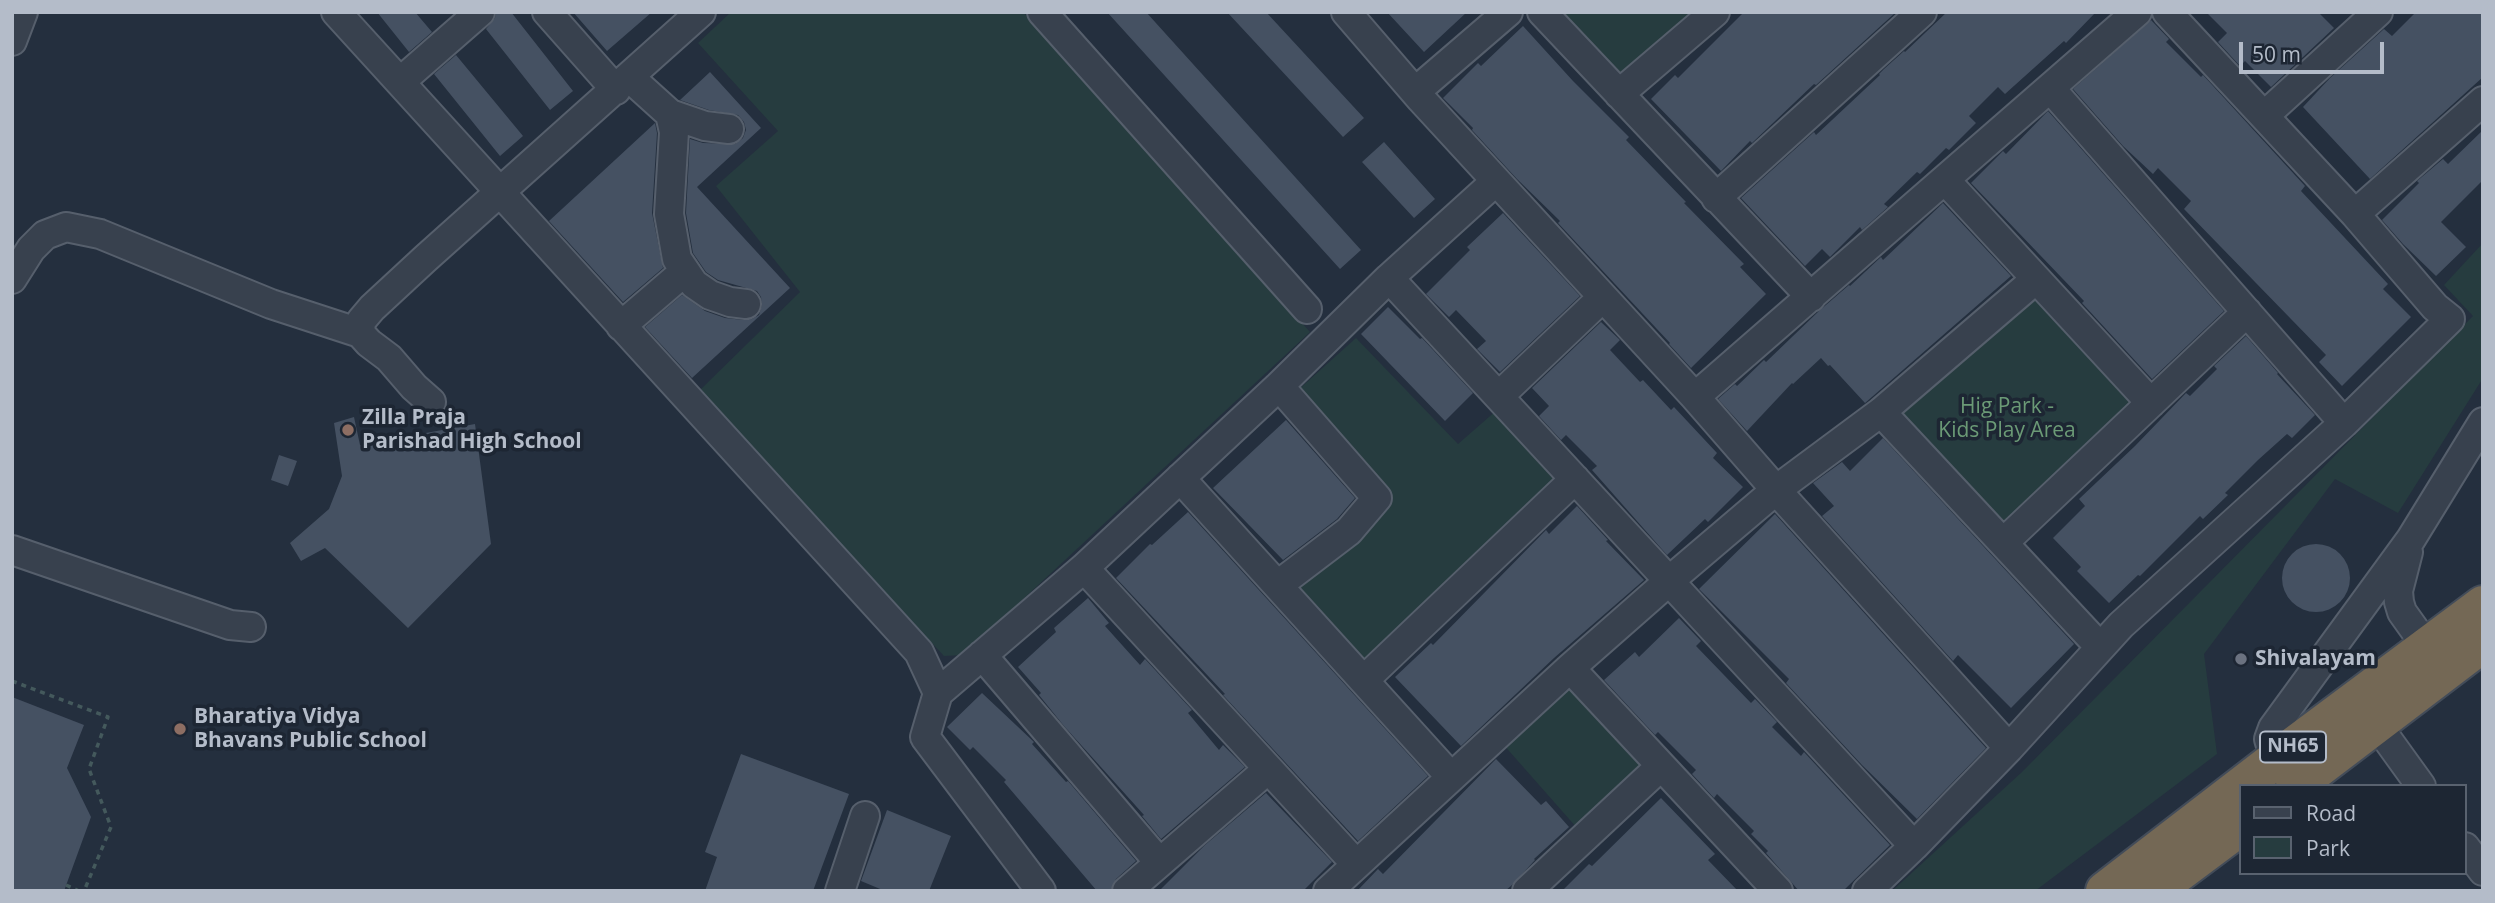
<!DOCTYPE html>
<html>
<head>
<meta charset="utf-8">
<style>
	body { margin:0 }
	#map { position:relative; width:2495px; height:903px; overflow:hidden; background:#242f3e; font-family:"Open Sans",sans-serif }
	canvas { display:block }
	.frame { position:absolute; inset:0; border:14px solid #b4bcc9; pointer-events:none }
	.legend { position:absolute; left:2239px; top:784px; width:228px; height:91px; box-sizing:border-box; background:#1d2633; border:2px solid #59626f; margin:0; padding:9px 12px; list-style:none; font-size:21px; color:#b4bcc9 }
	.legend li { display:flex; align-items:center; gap:14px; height:35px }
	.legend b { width:35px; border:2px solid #59626f }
	.scale { position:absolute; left:2239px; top:42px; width:145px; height:32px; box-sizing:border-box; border:4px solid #b4bcc9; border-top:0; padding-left:9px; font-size:21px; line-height:24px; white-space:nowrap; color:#b4bcc9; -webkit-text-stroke:5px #1d2633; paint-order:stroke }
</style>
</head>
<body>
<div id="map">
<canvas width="2495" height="903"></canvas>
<div class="frame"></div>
<ul class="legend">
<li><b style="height:9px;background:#38414e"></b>Road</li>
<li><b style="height:19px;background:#263c3f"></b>Park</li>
</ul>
<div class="scale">50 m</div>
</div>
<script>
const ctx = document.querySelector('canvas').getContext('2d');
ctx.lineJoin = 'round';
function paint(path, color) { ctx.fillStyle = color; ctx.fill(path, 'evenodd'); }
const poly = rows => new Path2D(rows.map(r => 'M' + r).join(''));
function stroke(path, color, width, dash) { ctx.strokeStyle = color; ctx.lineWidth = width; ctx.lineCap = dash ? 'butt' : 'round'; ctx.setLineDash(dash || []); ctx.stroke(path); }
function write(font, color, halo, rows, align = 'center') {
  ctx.font = font + ' "Open Sans",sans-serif'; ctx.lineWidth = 7; ctx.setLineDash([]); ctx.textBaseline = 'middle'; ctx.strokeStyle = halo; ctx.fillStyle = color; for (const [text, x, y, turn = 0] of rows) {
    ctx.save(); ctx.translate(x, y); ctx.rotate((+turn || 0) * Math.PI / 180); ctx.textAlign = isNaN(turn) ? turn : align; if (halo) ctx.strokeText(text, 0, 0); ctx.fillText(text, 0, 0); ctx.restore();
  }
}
const green = poly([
	[731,12,1023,12,1310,332,963,655,944,656,698,392,800,292,716,186,778,131,698,43],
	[1560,12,1695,12,1621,77],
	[2483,243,2483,378,2398,513,2335,479,2204,654,2217,754,2035,891,1892,891,2022,772,2473,316,2444,285],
	[2036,292,2137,401,2004,530,1897,413],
	[1356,338,1458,444,1497,410,1560,476,1363,663,1292,582,1391,492,1297,391],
	[1571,681,1647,767,1577,828,1502,743]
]);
const building = poly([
	[377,12,415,12,432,32,409,52],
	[496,12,511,12,573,91,550,110,486,29,495,18],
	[573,12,652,12,607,51],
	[1107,12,1146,12,1361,250,1340,269],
	[1227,12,1266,12,1364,118,1343,137],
	[1387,12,1467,12,1424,52],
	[1744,12,1896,12,1816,85,1814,84,1752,143,1750,141,1721,171,1651,99,1675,75,1678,78],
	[1947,12,2096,12,2066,43,2064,41,2005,94,1998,87,1969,116,1976,123,1949,150,1946,148,1920,174,1917,172,1884,204,1888,207,1862,230,1860,227,1830,257,1822,249,1805,266,1741,198,1814,132,1816,135,1880,75,1879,74,1884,69,1904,51,1905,52],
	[2206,12,2318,12,2334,28,2271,87,2245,61,2240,66,2218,42,2227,33],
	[2416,12,2483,12,2483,77,2370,179,2303,107,2330,78,2384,29,2392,36],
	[2151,20,2169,39,2166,42,2201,77,2203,75,2305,186,2301,191,2388,284,2383,289,2411,317,2342,386,2319,362,2326,355,2184,209,2191,201,2158,168,2153,174,2123,146,2073,89],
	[1523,26,1573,81,1629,137,1626,140,1686,202,1684,203,1744,264,1740,267,1766,294,1691,368,1669,344,1670,343,1558,223,1560,221,1517,179,1472,130,1473,128,1443,98,1478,63,1481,66],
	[456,55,523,136,500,156,434,74],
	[710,72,761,128,697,187,790,288,692,378,645,327,682,295,705,311,725,318,744,320,752,319,759,315,762,305,761,297,757,291,718,280,706,272,693,253,686,213,690,139,703,143,735,144,743,138,746,130,744,122,738,115,709,110,680,100],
	[2048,111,2224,311,2152,379,2082,303,2084,301,1971,183,2003,151,2006,154],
	[655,123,657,133,652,213,663,268,623,302,549,221],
	[2483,130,2483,180,2441,222,2466,247,2436,276,2403,244,2382,220,2419,183,2417,181,2443,159,2448,164],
	[1384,142,1435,199,1414,218,1362,162],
	[1943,203,2011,276,1865,403,1830,365,1828,366,1821,358,1793,384,1792,383,1747,431,1718,399,1735,384,1737,386,1764,360,1766,362,1819,311,1849,285,1850,286,1881,257,1883,260],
	[1503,213,1580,296,1500,372,1477,349,1486,341,1456,310,1449,317,1426,294,1470,250,1467,247],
	[1388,307,1420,339,1422,338,1473,393,1445,421,1361,334],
	[1601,322,1620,340,1610,350,1640,382,1643,380,1671,410,1674,407,1717,453,1713,458,1743,487,1708,522,1705,519,1667,555,1592,470,1597,466,1566,435,1561,440,1539,416,1549,406,1532,388],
	[2246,336,2278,373,2277,374,2315,415,2292,438,2287,434,2258,460,2225,493,2228,495,2203,519,2200,516,2140,576,2138,575,2109,603,2077,571,2081,567,2053,538,2085,506,2079,499,2135,446,2186,393,2190,396,2217,369,2214,366],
	[354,417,360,445,475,424,491,544,408,628,325,548,301,561,290,543,329,509,342,476,334,423],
	[1286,420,1355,498,1337,519,1283,560,1213,488],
	[1883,438,2074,644,2011,708,1958,655,1953,661,1822,516,1834,506,1813,483,1842,462,1850,471],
	[279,455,297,461,288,486,271,480],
	[1577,506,1608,540,1606,541,1644,580,1554,658,1461,746,1395,677,1431,643,1433,645,1546,530,1549,534],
	[1188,512,1428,776,1358,841,1223,695,1225,694,1116,578,1150,544,1152,545],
	[1775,514,1986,748,1917,819,1862,765,1786,683,1789,679,1699,589],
	'2282 578a34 34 0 1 1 68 0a34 34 0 1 1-68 0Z',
	[1088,598,1109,623,1105,626,1140,665,1145,659,1192,710,1188,713,1219,750,1223,745,1245,767,1161,839,1142,816,1144,815,1064,726,1039,695,1041,693,1018,667,1056,632,1054,628],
	[1679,618,1701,641,1696,646,1751,703,1755,699,1777,722,1772,727,1801,756,1804,752,1890,845,1843,891,1799,891,1766,853,1768,851,1751,834,1754,831,1717,794,1714,798,1692,774,1696,770,1658,732,1655,735,1604,680,1635,652,1639,657],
	[982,693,1034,742,1032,744,1066,782,1068,781,1136,861,1116,879,1111,891,1097,891,1004,782,1006,780,973,747,970,750,947,727],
	[12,697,84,725,67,768,91,817,64,891,12,891],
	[741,754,849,794,813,891,705,891,717,857,705,852],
	[1496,759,1541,805,1546,801,1569,827,1534,859,1535,860,1512,885,1505,891,1357,891,1378,869,1383,874],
	[1266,793,1332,862,1303,891,1159,891,1205,845],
	[1661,798,1715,854,1708,860,1738,891,1562,891,1589,864,1592,866],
	[887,810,951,836,929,891,885,891,861,881]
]);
const path = poly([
	[12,681,108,717,89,769,111,827,84,891],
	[66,885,79,891]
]);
const minor = poly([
	[336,12,919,652,938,693],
	[547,12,616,90],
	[1042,12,1307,309],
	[1346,12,1421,99,1695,397,1776,490,2009,748],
	[1542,12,1811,297],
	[12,41,23,12],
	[629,77,670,114,674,132,669,214,677,259,694,284,710,295,730,302,746,304],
	[400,82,480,12],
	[2050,88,2344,423],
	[1415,92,1508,12],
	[1619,94,1715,12],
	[670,114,705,126,729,129],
	[2264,116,2378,12],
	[1945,180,2151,403],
	[1716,198,1922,12],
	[2355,214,2483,101],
	[1389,278,1914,846],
	[12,279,31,249,45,235,66,227,100,234,271,304,360,333],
	[621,326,684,272],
	[1499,396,1603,297],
	[1695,397,2137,12],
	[431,402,414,387,389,358,369,343,360,333,361,321,372,308,426,258,701,12],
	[1881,412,2100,647],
	[1180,478,1451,777],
	[2003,543,2247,312],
	[12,550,230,625,251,627],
	[2408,552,2398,591,2399,602,2402,612,2427,647],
	[1084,568,1356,864],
	[1278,585,1349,531,1377,498,1279,386],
	[982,655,1159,862],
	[1570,668,1778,891],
	[1364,680,1575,479],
	[2377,725,2421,786],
	[2275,760,2269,739,2273,728,2411,539,2483,422],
	[2465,847,2483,871],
	[840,891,865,816],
	[1041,891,925,737,938,693,1084,568,1279,386,1389,278,1496,181],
	[1127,891,1267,770],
	[1328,891,1570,668,1669,581,1776,490,1881,412,2036,279],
	[1527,891,1661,766],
	[1867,891,1914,846,2009,748,2121,625,2344,423,2450,319,2435,307,2355,214,2167,12]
]);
const highway = poly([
	[2295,786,2483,643],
	[2105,891,2275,760,2483,605],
	[2154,891,2241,826]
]);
const markers = [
	[348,430,7,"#8d6e63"],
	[2241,659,7,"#6b7280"],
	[180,729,7,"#8d6e63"]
];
const shields = [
	[2293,747,66]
];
const shieldNames = [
	["NH65",2293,747]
];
const parkNames = [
	["Hig Park -",2007,407],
	["Kids Play Area",2007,431]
];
const poiNames = [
	["Zilla Praja",362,418],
	["Parishad High School",362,442],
	["Shivalayam",2255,659],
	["Bharatiya Vidya",194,717],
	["Bhavans Public School",194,741]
];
paint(green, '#263c3f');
paint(building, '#455162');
stroke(minor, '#565f6c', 32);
stroke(highway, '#434c59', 42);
stroke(path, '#44595c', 3.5, [5, 5]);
stroke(minor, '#38414e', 28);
stroke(highway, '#746855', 38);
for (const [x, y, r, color] of markers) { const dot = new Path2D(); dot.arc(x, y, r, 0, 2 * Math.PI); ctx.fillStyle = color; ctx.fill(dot); stroke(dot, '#1d2633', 2.5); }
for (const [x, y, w] of shields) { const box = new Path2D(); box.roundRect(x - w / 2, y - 15.5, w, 31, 5); ctx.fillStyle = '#1d2633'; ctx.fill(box); stroke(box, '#b4bcc9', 2); }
write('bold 19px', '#b4bcc9', null, shieldNames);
write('21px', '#6b9a76', '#1d2633', parkNames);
write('bold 21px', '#b4bcc9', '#1d2633', poiNames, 'left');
</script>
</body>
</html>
